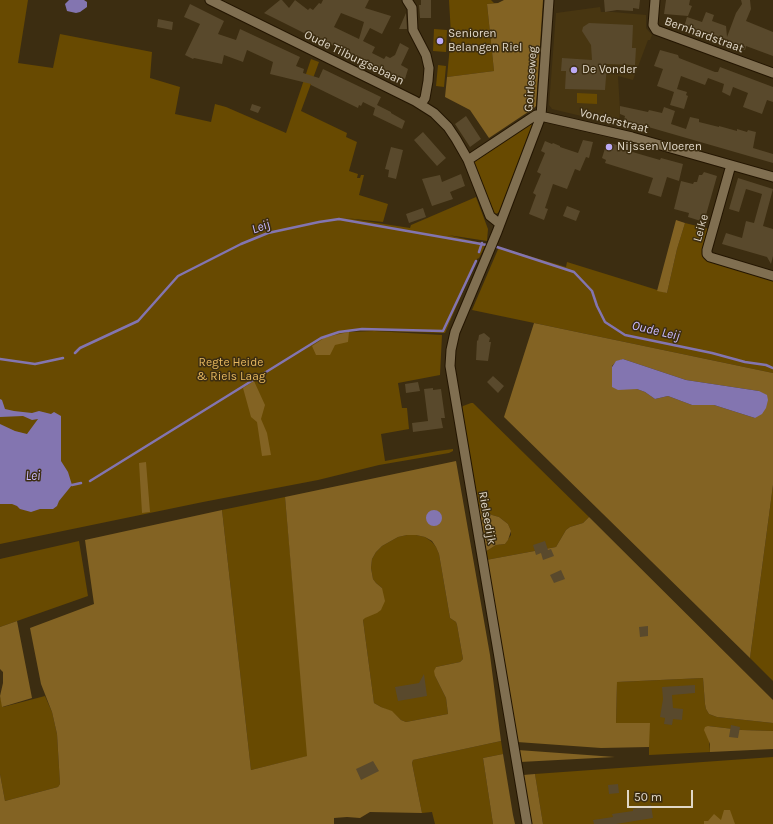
<!DOCTYPE html>
<html>
<head>
<meta charset="utf-8">
<style>
	body { margin:0 }
	#map { position:relative; width:773px; height:824px; overflow:hidden; background:#3c2d11; font-family:Karla,sans-serif }
	canvas { display:block }
	.scale { position:absolute; left:627px; top:790px; width:66px; height:18px; box-sizing:border-box; border:2px solid #e0d7c7; border-top:0; padding-left:5px; font-size:12px; line-height:14px; white-space:nowrap; color:#e0d7c7; -webkit-text-stroke:3px #3c2d11; paint-order:stroke }
</style>
</head>
<body>
<div id="map">
<canvas width="773" height="824"></canvas>
<div class="scale">50 m</div>
</div>
<script>
const ctx = document.querySelector('canvas').getContext('2d');
ctx.lineJoin = 'round';
function paint(path, color) { ctx.fillStyle = color; ctx.fill(path, 'evenodd'); }
const poly = rows => new Path2D(rows.map(r => 'M' + r).join(''));
function stroke(path, color, width, dash) { ctx.strokeStyle = color; ctx.lineWidth = width; ctx.lineCap = dash ? 'butt' : 'round'; ctx.setLineDash(dash || []); ctx.stroke(path); }
function write(font, color, halo, rows, align = 'center') {
  ctx.font = font + ' Karla,sans-serif'; ctx.lineWidth = 3; ctx.setLineDash([]); ctx.textBaseline = 'middle'; ctx.strokeStyle = halo; ctx.fillStyle = color; for (const [text, x, y, turn = 0] of rows) {
    ctx.save(); ctx.translate(x, y); ctx.rotate((+turn || 0) * Math.PI / 180); ctx.textAlign = isNaN(turn) ? turn : align; if (halo) ctx.strokeText(text, 0, 0); ctx.fillText(text, 0, 0); ctx.restore();
  }
}
const built = poly([
	[600,7,601,12,613,12,646,15,646,28,652,35,650,40,648,40,633,80,618,76,620,110,619,125,552,109,549,105,556,13]
]);
const green = poly([
	[0,0,28,0,18,63,53,68,60,34,152,52,150,78,180,87,175,114,211,122,215,104,226,107,286,133,311,59,319,62,301,111,347,133,346,137,357,142,349,171,358,174,357,178,360,178,361,175,364,175,359,195,388,204,383,222,345,218,410,228,411,225,476,197,488,229,487,241,448,235,486,244,479,258,477,259,445,333,349,330,349,332,374,331,442,335,440,375,398,383,402,408,407,408,409,429,381,434,385,461,438,451,453,449,453,451,449,453,379,465,318,480,203,502,0,544],
	[449,0,491,0,494,3,499,3,487,4,494,71,447,77,451,35],
	[434,29,447,30,446,52,433,51],
	[438,65,446,66,444,87,436,86],
	[577,93,597,94,597,104,577,103],
	[535,120,502,207,498,213,495,214,493,212,473,163,474,162],
	[685,223,709,229,703,252,773,279,773,373,472,310,499,247,566,267,567,262,667,293,677,249],
	[471,403,473,403,589,517,583,523,570,527,566,530,556,547,486,560,485,552,496,545,505,544,511,535,511,531,508,524,499,517,492,515,477,507,460,409,463,406],
	[773,485,773,681,750,658],
	[285,497,308,756,251,770,222,510],
	[407,535,416,535,425,537,432,542,436,547,439,554,450,618,456,622,457,625,463,659,460,662,436,667,435,676,446,698,448,714,406,722,401,720,392,712,381,707,374,703,363,620,382,588,376,583,373,579,371,568,372,559,376,552,382,546,398,537],
	[79,541,88,596,0,627,0,559],
	[703,678,705,704,706,709,709,714,717,717,773,723,773,731,742,730,708,726,710,752,649,755,649,723,616,723,617,682],
	[0,696,3,707,45,696,52,712,57,734,60,784,58,787,5,801,0,774],
	[501,741,503,754,483,758,493,824,435,824,432,812,422,813,412,763,413,760],
	[773,757,773,824,543,824,535,774]
]);
const forest = poly([
	[504,0,543,0,536,106,534,108,489,138,470,110,445,97,447,77,494,71,487,4,498,3],
	[676,220,685,223,677,249,667,293,657,291],
	[534,323,773,373,773,485,750,658,504,417],
	[623,359,686,380,759,391,755,418,714,405,692,405,668,396,655,399,645,392,637,389,612,387,612,366,616,362],
	[349,332,348,342,335,345,330,355,316,355,312,346,324,338,335,335],
	[254,381,265,405,261,419,267,433,271,455,262,456,257,422,251,417,243,388],
	[456,461,490,655,501,741,413,760,412,763,422,813,370,812,360,818,347,817,334,818,334,824,0,824,0,774,5,801,58,787,60,784,57,734,52,712,41,684,30,628,94,604,85,540,222,510,251,770,307,756,285,497],
	[407,535,416,535,425,537,432,541,436,547,439,554,450,618,456,622,457,625,463,659,460,662,436,667,434,671,435,676,446,698,448,714,406,722,401,720,392,711,381,707,374,703,363,620,365,618,377,613,381,610,385,601,382,588,376,583,373,579,371,568,372,559,376,552,382,546,398,537],
	[146,462,150,512,142,513,139,463],
	[477,507,492,515,499,517,508,524,511,531,508,540,505,544,496,545,485,552],
	[589,517,773,700,773,723,717,717,709,714,706,709,705,704,703,678,617,682,616,723,650,723,649,747,601,748,517,742,486,560,556,547,566,530,570,527,583,523],
	[17,621,32,698,2,707,0,696,3,683,3,672,0,669,0,627],
	[708,726,742,730,773,731,773,749,710,752,710,744,704,730,705,727],
	[518,750,615,757,520,762],
	[503,754,513,815,515,824,493,824,483,758],
	[535,774,543,824,531,824,523,775],
	[724,810,730,810,735,824,704,824,704,821,708,821,714,814,721,820]
]);
const water = poly([
	[69,0,84,0,87,2,87,7,80,12,76,13,67,11,65,4],
	[623,359,686,380,759,391,767,395,768,400,766,408,762,414,755,418,714,405,692,405,668,396,655,399,645,392,637,389,618,390,612,387,612,367,616,361],
	[0,399,2,400,5,409,14,411,32,413,39,411,51,414,54,412,61,416,61,461,68,472,72,485,59,501,57,506,53,509,40,509,31,512,20,509,17,506,12,504,0,504,0,424,15,431,27,434,38,419,32,420,23,416,0,417],
	'426 518a8 8 0 1 1 16 0a8 8 0 1 1-16 0Z'
]);
const stream = poly([
	[497,247,574,272,592,291,597,306,605,322,625,335,712,353,745,362,766,365,773,368],
	[479,252,482,243],
	[75,353,80,348,138,321,178,276,241,244,268,233,319,222,339,219,487,245],
	[0,359,35,364,63,358],
	[90,481,321,338,339,332,362,329,443,331,476,261],
	[72,485,81,483]
]);
const building = poly([
	[280,0,282,0,289,8,295,0,308,10,310,8,313,10,319,3,321,4,323,0,369,0,365,8,391,16,382,34,370,28,363,41,375,47,372,53,384,59,386,56,390,58,395,55,400,43,409,48,401,65,408,69,405,79,401,77,400,79,320,39,320,41,264,13],
	[341,13,364,22,359,39,334,27],
	[421,0,431,0,431,18,420,18,419,5,421,5],
	[604,0,640,0,639,9,633,8,633,11,617,10,605,12],
	[666,0,690,0,689,5,692,6,688,16,664,14],
	[741,0,750,0,751,9,746,21,773,32,773,56,746,46,745,50,684,27,687,17,702,22,706,12,714,15,712,21,726,26,727,37,736,13,742,4],
	[190,4,224,21,218,34,236,40,240,29,300,57,296,66,304,69,303,73,319,78,323,69,381,97,377,105,391,112,391,113,405,121,402,129,373,115,375,108,363,102,361,106,359,105,358,108,311,85,311,84,270,74,273,62,247,50,243,62,224,55,222,64,194,58,193,59,185,55,200,24,184,17],
	[406,13,407,29,399,29],
	[158,19,173,22,172,30,157,27],
	[589,23,633,25,632,48,636,48,635,65,607,64,605,90,565,89,566,71,561,71,562,58,592,60,591,45,582,31,583,27],
	[660,50,678,55,679,58,715,72,718,72,720,67,773,87,773,102,767,100,762,114,743,107,748,93,733,87,730,96,722,92,724,84,708,78,705,85,681,76,677,89,687,92,686,95,688,96,684,109,670,105,674,92,657,86,663,69,654,66],
	[252,104,261,107,258,113,250,110],
	[620,106,648,112,649,110,662,113,664,107,675,111,671,124,686,129,690,117,699,119,699,122,719,127,719,126,737,131,737,129,747,132,748,130,756,132,753,148,773,154,773,163,624,120,625,116,620,114],
	[466,116,481,139,470,147,455,124],
	[423,132,446,158,437,166,414,140],
	[583,140,593,142,589,158,586,157,580,171,575,169,567,189,553,184,545,208,548,209,544,220,529,214,536,195,533,193,541,174,537,172,545,153,541,151,545,141,552,144,553,143,560,146,560,147,578,153],
	[607,142,630,149,629,151,660,160,661,158,683,164,679,181,667,177,661,197,648,193,653,178,605,163,606,160,602,158],
	[391,147,403,150,396,179,388,177,389,170,385,169],
	[704,172,717,176,704,222,688,217,689,213,674,209,681,181,693,184,694,182,697,182,699,175,702,175],
	[461,174,465,186,450,192,453,199,432,206,422,179,440,175,442,182],
	[738,178,773,189,763,226,773,229,773,256,771,264,767,257,722,244,726,233,742,238,746,221,754,223,762,194,746,189,739,212,729,209],
	[567,206,580,211,576,221,563,216],
	[423,208,426,217,409,223,406,214],
	[484,333,490,338,489,342,491,342,488,361,476,360,477,340,478,341,479,335],
	[493,376,504,386,498,393,487,382],
	[418,382,420,391,406,393,405,384],
	[433,388,433,390,441,389,445,418,441,418,443,428,413,432,412,423,428,421,424,389],
	[545,541,548,550,551,549,554,556,543,560,541,553,536,555,533,545],
	[561,570,565,579,554,583,550,575],
	[648,626,648,636,640,637,639,627],
	[424,674,427,696,398,701,395,687,419,683],
	[695,685,695,693,672,695,673,708,683,709,682,720,673,719,672,725,664,724,665,718,660,717,663,699,662,687],
	[731,725,740,727,738,738,729,737],
	[373,761,379,771,361,780,356,769],
	[618,784,619,793,609,794,608,785],
	[651,805,653,818,616,824,594,824,593,820,613,817,612,814,633,811,633,809]
]);
const minor = poly([
	[210,0,415,101,434,113,448,127,456,139,468,160,490,216,500,224],
	[407,0,412,8,413,30,426,55,429,68,428,81,425,98,421,104],
	[655,0,653,25,656,30,773,73],
	[468,160,536,115,632,137,773,177],
	[731,165,707,250,707,254,710,257,773,276],
	[527,824,450,366,451,350,455,332,497,232,541,116,549,0]
]);
const markers = [
	[440,41,4,"#bcaaf6"],
	[574,70,4,"#bcaaf6"],
	[609,147,4,"#bcaaf6"]
];
const poiNames = [
	["Senioren",448,34],
	["Belangen Riel",448,48],
	["De Vonder",582,70],
	["Nijssen Vloeren",617,147]
];
const streetNames = [
	["Bernhardstraat",704,35,20],
	["Oude Tilburgsebaan",354,58,26],
	["Goirleseweg",531,79,-86],
	["Vonderstraat",614,121,14],
	["Leike",701,228,-74],
	["Rielsedijk",487,518,80]
];
const parkNames = [
	["Regte Heide",231,363],
	["& Riels Laag",231,377]
];
const waterNames = [
	["Leij",261,227,-20],
	["Oude Leij",656,331,13],
	["Lei",33,476]
];
paint(built, '#483611');
paint(green, '#684a01');
paint(forest, '#836323');
paint(water, '#8375b0');
stroke(stream, '#8375b0', 2.5);
paint(building, '#59492c');
stroke(minor, '#231500', 11);
stroke(minor, '#806f51', 9);
for (const [x, y, r, color] of markers) { const dot = new Path2D(); dot.arc(x, y, r, 0, 2 * Math.PI); ctx.fillStyle = color; ctx.fill(dot); stroke(dot, '#3c2d11', 1.5); }
write('12px', '#e0d7c7', '#3c2d11', poiNames, 'left');
write('12px', '#e0d7c7', '#3c2d11', streetNames);
write('12px', '#e7b85f', '#3c2d11', parkNames);
write('italic 13px', '#cabaff', '#3c2d11', waterNames);
</script>
</body>
</html>
